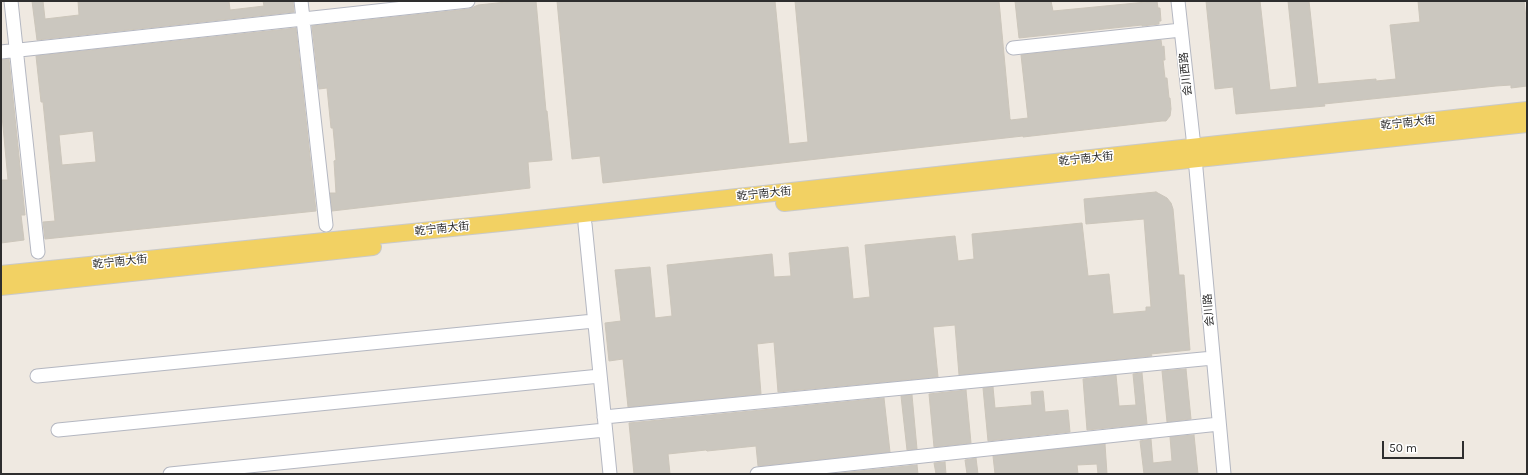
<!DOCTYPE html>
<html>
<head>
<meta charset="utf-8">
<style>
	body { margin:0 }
	#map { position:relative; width:1528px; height:475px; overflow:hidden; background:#efe9e1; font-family:Karla,sans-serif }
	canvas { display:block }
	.frame { position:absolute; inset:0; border:2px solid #2e2e2e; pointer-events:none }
	.scale { position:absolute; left:1382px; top:441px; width:82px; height:18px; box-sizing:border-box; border:2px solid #2e2e2e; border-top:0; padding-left:5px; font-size:12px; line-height:14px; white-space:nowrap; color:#2e2e2e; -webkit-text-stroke:3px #fff; paint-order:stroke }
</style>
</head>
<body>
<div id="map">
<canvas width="1528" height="475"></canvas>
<div class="frame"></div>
<div class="scale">50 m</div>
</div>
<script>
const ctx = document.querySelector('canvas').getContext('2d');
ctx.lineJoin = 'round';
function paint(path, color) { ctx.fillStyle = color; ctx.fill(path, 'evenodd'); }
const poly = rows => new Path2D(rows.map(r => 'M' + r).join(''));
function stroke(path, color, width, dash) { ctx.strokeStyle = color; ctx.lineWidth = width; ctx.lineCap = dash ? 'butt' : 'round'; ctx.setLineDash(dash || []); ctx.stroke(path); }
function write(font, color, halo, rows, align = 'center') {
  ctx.font = font + ' Karla,"Noto Sans SC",sans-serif'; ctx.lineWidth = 3; ctx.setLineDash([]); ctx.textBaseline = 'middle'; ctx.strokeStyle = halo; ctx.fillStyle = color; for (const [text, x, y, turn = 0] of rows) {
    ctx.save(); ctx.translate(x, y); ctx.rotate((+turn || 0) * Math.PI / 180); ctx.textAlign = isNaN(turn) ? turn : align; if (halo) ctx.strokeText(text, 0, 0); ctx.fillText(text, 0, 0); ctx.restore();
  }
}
const building = poly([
	[32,1,43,1,45,19,79,15,78,1,229,1,230,10,264,6,263,1,293,1,294,12,37,40,32,1],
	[516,1,536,1,546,111,547,111,552,160,528,162,530,188,332,211,330,193,336,193,334,161,336,160,333,128,331,128,327,88,319,89,312,26,469,9,478,5,516,1],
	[557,1,775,1,789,144,808,142,795,1,999,1,1010,119,1011,120,1028,118,1021,55,1161,40,1162,47,1164,46,1165,60,1163,60,1165,78,1167,78,1169,98,1170,98,1171,109,1170,116,1166,121,1162,121,1023,137,1023,136,603,183,600,156,572,159,557,1],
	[1015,1,1051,1,1053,11,1157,1,1158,8,1160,8,1161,21,1159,21,1159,24,1142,26,1142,25,1019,38,1015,1],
	[1206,1,1260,1,1270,90,1297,87,1288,1,1309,1,1318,84,1376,79,1376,81,1396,79,1390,25,1420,22,1418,1,1524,1,1527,26,1527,86,1511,88,1511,85,1496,86,1324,104,1325,106,1236,114,1233,87,1215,89,1206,1],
	[296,28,316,211,45,239,43,222,55,221,43,102,41,102,36,56,296,28],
	[93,131,96,162,62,165,59,135,93,131],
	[9,59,25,215,21,215,24,240,1,243,1,180,8,180,1,105,1,60,9,59],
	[1156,192,1167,198,1171,203,1173,209,1179,275,1184,275,1190,350,1151,354,1152,356,959,375,955,325,933,327,938,377,778,392,774,342,757,344,761,394,628,407,623,359,609,361,605,323,621,321,615,270,650,267,655,318,672,316,667,265,772,254,774,277,791,276,789,253,848,247,853,299,870,297,865,245,955,236,958,261,974,259,972,234,1082,223,1088,276,1109,274,1113,314,1146,311,1146,307,1151,307,1144,219,1086,224,1084,199,1156,192],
	[1186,369,1191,419,1167,422,1162,371,1186,369],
	[1142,373,1147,424,1087,430,1083,379,1116,375,1119,406,1136,405,1133,374,1142,373],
	[993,387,995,408,1032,405,1031,392,1043,391,1045,412,1068,410,1070,432,988,441,983,388,993,387],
	[966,390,971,443,934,447,929,394,966,390],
	[912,395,917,449,907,450,901,396,912,395],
	[884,398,890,452,758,466,756,446,707,451,706,450,668,454,670,474,634,474,629,423,884,398],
	[1194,435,1198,474,1144,474,1140,441,1151,439,1153,463,1172,461,1170,437,1194,435],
	[1105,444,1107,474,1098,474,1097,464,1077,465,1078,474,995,474,993,456,1105,444],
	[976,458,978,474,967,474,965,460,976,458],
	[945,462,946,474,936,474,934,463,945,462],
	[917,465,918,474,831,474,917,465]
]);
const minor = poly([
	[11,1,38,252],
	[301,1,326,225],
	[1178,1,1194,147,1224,474],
	[1013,48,1181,30],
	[1,52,468,1],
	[585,224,610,474],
	[37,376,594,321],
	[604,417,1213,358],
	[58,430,600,376],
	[170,474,605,430],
	[757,474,1219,424]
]);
const major = poly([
	[784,203,1527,124],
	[1,274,501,223,1527,110],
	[1,287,373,247]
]);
const streetNames = [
	["会川西路",1186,74,-96],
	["乾宁南大街",1408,123,-6],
	["乾宁南大街",1086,159,-6],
	["乾宁南大街",764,194,-6],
	["乾宁南大街",442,229,-6],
	["乾宁南大街",120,262,-6],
	["会川路",1209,310,-95]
];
paint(building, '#cbc7bf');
stroke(building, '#cbc5ba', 1);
stroke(minor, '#b4b7c1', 15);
stroke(major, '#c9c9c9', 18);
stroke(minor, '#fff', 13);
stroke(major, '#f2d163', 16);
write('11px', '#2e2e2e', '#fff', streetNames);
</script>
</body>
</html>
